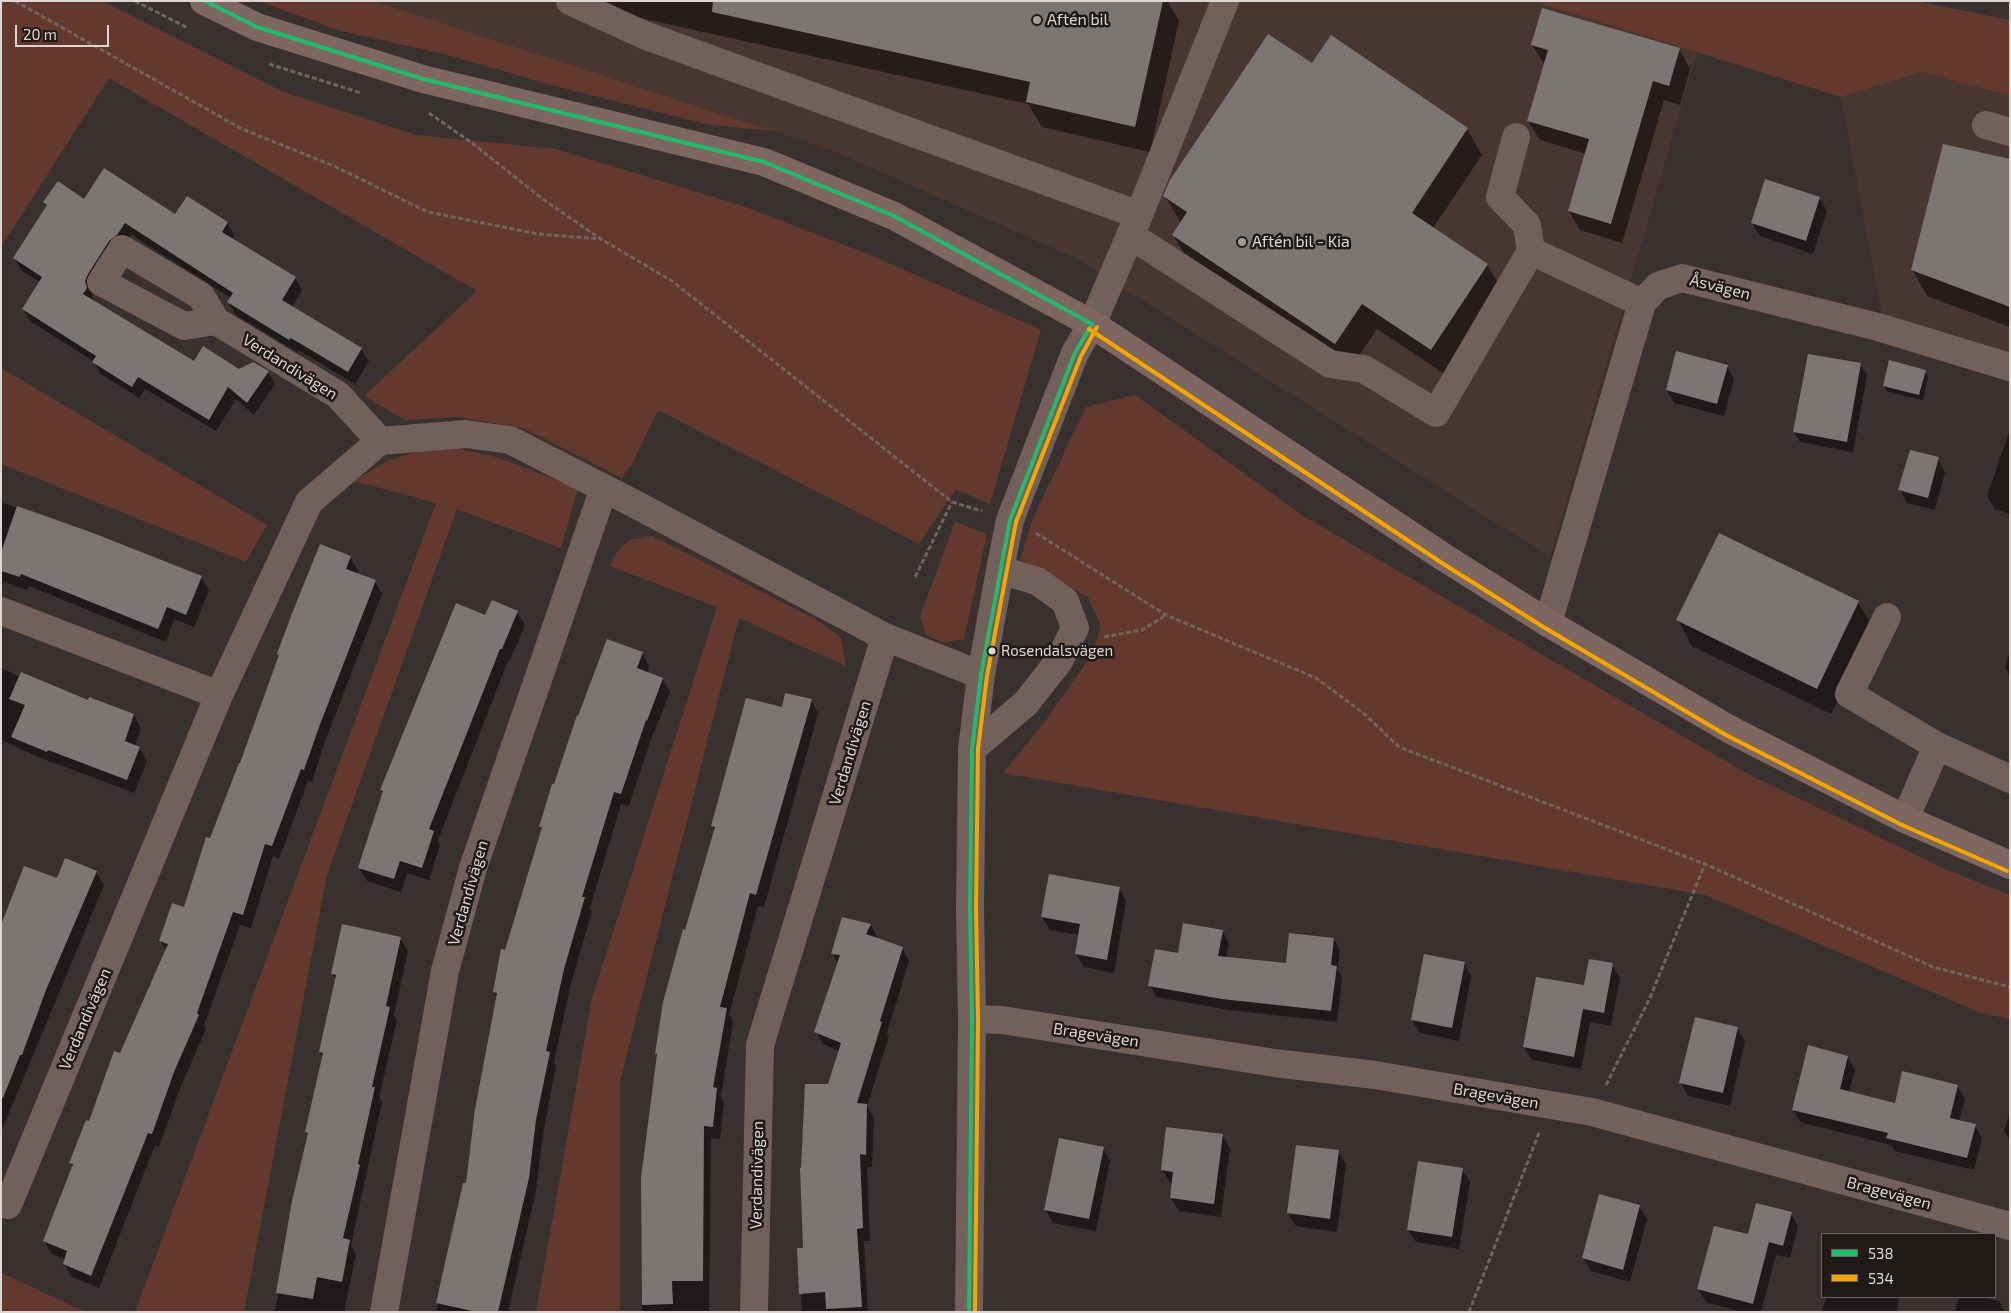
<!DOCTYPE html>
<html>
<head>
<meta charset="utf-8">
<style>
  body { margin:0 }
  #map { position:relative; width:2011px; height:1313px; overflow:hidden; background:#383130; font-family:"Exo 2",sans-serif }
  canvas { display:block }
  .frame { position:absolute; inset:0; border:2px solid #ded6d3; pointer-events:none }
  .legend { position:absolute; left:1821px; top:1233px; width:175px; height:65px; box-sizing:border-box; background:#1f1917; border:1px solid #6b6562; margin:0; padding:6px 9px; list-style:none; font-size:15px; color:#ded6d3 }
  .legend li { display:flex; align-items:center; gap:10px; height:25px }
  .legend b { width:25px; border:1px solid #6b6562 }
  .scale { position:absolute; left:15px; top:25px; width:94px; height:22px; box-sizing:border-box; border:2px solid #ded6d3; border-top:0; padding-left:6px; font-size:15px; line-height:18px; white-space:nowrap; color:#ded6d3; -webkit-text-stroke:4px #1f1917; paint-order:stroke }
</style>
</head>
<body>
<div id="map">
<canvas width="2011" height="1313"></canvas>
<div class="frame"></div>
<ul class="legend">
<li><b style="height:6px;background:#20bc6c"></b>538</li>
<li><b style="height:6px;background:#f7a600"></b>534</li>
</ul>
<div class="scale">20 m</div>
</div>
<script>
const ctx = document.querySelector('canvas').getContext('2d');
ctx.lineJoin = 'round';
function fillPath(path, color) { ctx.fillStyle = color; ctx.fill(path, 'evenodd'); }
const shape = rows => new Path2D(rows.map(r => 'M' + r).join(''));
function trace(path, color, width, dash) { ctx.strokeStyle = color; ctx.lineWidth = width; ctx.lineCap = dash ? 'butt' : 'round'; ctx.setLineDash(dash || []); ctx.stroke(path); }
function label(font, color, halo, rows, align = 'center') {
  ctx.font = font + ' "Exo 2",sans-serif'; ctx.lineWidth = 5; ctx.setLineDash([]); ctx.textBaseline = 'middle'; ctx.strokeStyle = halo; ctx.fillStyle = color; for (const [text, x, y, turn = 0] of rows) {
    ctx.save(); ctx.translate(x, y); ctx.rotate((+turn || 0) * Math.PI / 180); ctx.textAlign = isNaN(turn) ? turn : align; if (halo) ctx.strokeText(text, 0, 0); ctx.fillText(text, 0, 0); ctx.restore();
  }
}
const built = shape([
  [374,1,1533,1,1697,52,1550,557,1075,258,831,150],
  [1922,72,2010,96,2010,359,1883,320,1841,97]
]);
const green = shape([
  [1,1,102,1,281,91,416,135,556,149,743,206,868,254,1041,330,990,504,956,489,919,544,658,410,633,462,622,478,523,428,458,417,405,420,364,396,477,291,109,78,1,247],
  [258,1,374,1,773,131,711,125,566,89,444,54,341,31],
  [1533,1,1916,1,2010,20,2010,96,1922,72,1841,97],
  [1,368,267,525,246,562,1,464],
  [1135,395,1305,517,1746,773,1945,869,2010,895,2010,1019,1981,1013,1705,895,1003,773,1043,724,1091,656,1101,627,1088,597,1020,560,1032,520,1086,407],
  [441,445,496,457,578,488,561,548,457,509,327,875,244,1312,135,1312,436,503,354,481,389,460],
  [955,522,987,534,964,639,944,643,926,635,920,616],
  [652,536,819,621,841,638,846,666,739,618,620,1081,620,1312,536,1312,592,998,717,607,610,566,617,552,629,540],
  [1,1273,86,1312,1,1312]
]);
const shadow = shape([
  [564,1,1167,1,1179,21,1150,152,1042,127,1028,104],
  [1331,37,1467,129,1482,155,1433,228,1487,265,1502,290,1446,375,1377,329,1350,369,1188,260,1173,235,1181,223,1165,196,1312,65],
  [1532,45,1679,49,1690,69,1680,105,1664,100,1622,243,1580,230,1569,211,1586,154,1540,140,1528,121,1545,65],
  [2010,160,2010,327,1927,296,1912,270],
  [1819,198,1827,211,1813,254,1760,236,1752,223],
  [84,201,227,223,234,235,232,239,295,278,302,290,292,307,361,349,369,361,355,384,298,350,297,352,236,315,228,302,231,298,132,235,94,286,92,295,94,302,194,363,239,370,268,372,275,384,254,415,236,399,216,431,145,389,139,398,101,374,93,361,30,321,23,309,40,282,22,271,14,258,47,207,44,202],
  [1860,364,1867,375,1853,452,1800,442,1794,432],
  [1727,366,1734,379,1724,416,1674,403,1667,390],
  [1925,371,1928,377,1923,400,1888,392,1884,386],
  [2009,432,2010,433,2010,514,1995,509,1987,496],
  [1938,459,1945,472,1935,510,1907,503,1900,490],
  [1,502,92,534,201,577,209,590,194,627,174,619,166,642,29,586,27,590,1,581],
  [1720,534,1858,602,1873,628,1831,714,1692,646,1678,620],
  [350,557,358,571,356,574,375,581,382,594,325,741,312,782,308,781,279,859,273,856,251,928,240,925,204,1025,206,1029,181,1086,159,1147,155,1145,99,1288,72,1277,64,1264,66,1260,52,1254,44,1241,73,1168,70,1162,121,1055,166,951,160,941,185,909,241,765,280,656,278,654],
  [517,612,525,625,509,662,508,661,438,840,440,845,429,880,407,873,401,892,367,881,359,868,384,794,381,790,486,616],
  [2010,651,2010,676,2005,667],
  [642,653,649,666,647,673,662,679,670,692,654,733,653,733,629,806,621,804,590,908,592,912,571,983,554,1062,556,1066,543,1134,536,1191,508,1312,436,1312,467,1185,497,998,494,992,542,830,540,826,555,786],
  [1,668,20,677,89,702,134,715,141,728,135,746,139,748,147,761,134,793,55,763,55,764,1,740],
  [811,700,818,713,764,907,758,906,729,1015,733,1022,721,1096,724,1102,720,1139,711,1138,709,1312,642,1312,642,1178,658,1058,656,1054,686,931,715,832,712,826,783,709],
  [96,872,104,885,1,1132,1,936,58,880],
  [1119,888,1126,901,1114,973,1084,967,1076,954,1079,935,1050,930,1042,917],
  [843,918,871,925,878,938,877,939,902,948,909,961,887,1033,889,1036,867,1106,874,1118,872,1167,867,1167,870,1241,864,1241,868,1312,802,1312,798,1249,804,1249,829,1086,839,1051,823,1044,816,1032,838,964,832,953],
  [1222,931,1229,942,1226,958,1287,964,1334,939,1340,950,1338,970,1342,978,1337,1022,1229,1010,1156,997,1150,985,1179,955],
  [400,938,408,951,394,1015,397,1021,379,1097,382,1102,351,1245,356,1254,344,1312,275,1312,278,1295,277,1292,309,1136,306,1132,323,1058,320,1052,336,980,332,974],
  [1464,963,1471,976,1459,1041,1420,1033,1412,1020],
  [1612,965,1620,978,1611,1026,1590,1022,1581,1069,1532,1060,1524,1047,1585,987],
  [1737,1028,1745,1041,1730,1106,1688,1096,1681,1083],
  [1848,1057,1855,1070,1849,1092,1896,1105,1957,1086,1965,1099,1959,1121,1975,1125,1982,1138,1974,1170,1895,1151,1891,1145,1800,1122,1793,1109],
  [2010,1112,2010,1140,2004,1131],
  [1222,1135,1230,1148,1221,1217,1179,1211,1171,1198,1173,1183,1170,1183,1162,1170],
  [1103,1148,1110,1161,1096,1231,1053,1223,1046,1210],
  [1339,1152,1346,1165,1337,1232,1296,1226,1288,1213],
  [1462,1169,1470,1182,1459,1249,1416,1242,1408,1229],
  [1639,1206,1647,1219,1630,1282,1591,1271,1583,1258],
  [1791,1213,1798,1226,1790,1258,1776,1255,1761,1312,1742,1312,1706,1302,1698,1289,1748,1236],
  [1826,1297,1900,1297,1896,1312,1822,1312],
  [1959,1297,1983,1297,1999,1301,2005,1312,1955,1312]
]);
const building = shape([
  [713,1,1163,1,1135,127,1026,102,1030,82,712,12],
  [1542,8,1680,48,1669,86,1653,81,1611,224,1568,211,1589,139,1527,121,1548,50,1531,45],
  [1268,34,1312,63,1331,35,1468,128,1412,213,1488,264,1431,350,1362,304,1335,344,1172,235,1187,212,1163,196,1170,180],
  [1943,144,2010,159,2010,307,1911,270],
  [104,168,175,214,187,196,228,222,222,232,296,277,282,300,362,348,348,372,291,338,289,340,227,302,233,293,125,223,117,235,109,241,88,274,85,281,87,288,83,294,194,361,203,346,239,369,253,362,269,371,247,403,228,387,209,420,138,377,132,387,92,362,96,356,22,309,42,277,13,258,47,205,43,202,58,181,84,199],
  [1765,179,1820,197,1806,241,1751,223],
  [1676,351,1728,365,1717,404,1666,390],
  [1808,354,1861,363,1847,442,1793,432],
  [1889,360,1926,370,1919,395,1883,386],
  [1910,450,1939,457,1928,498,1898,490],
  [17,506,93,533,202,576,186,615,167,607,158,629,21,574,20,577,1,571,1,552],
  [1719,533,1859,601,1817,689,1676,620],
  [320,544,351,556,346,569,376,580,319,727,304,770,301,769,272,846,265,844,243,915,233,912,197,1013,199,1015,174,1072,152,1134,148,1133,91,1276,63,1264,67,1251,43,1241,73,1164,69,1163,86,1120,89,1121,114,1051,120,1053,168,944,159,941,172,903,184,907,206,837,210,838,239,763,240,763,279,655,277,654,291,616],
  [492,600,518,611,502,649,500,649,429,829,434,831,422,868,400,861,394,879,358,868,383,791,380,790,456,603,485,615],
  [607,639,643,652,637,668,663,678,647,721,646,720,621,794,614,792,582,897,585,897,564,969,546,1051,550,1052,536,1120,529,1178,498,1312,477,1312,436,1303,463,1183,466,1183,475,1109,497,993,493,992,501,949,505,950,542,827,539,827,552,784,554,784,577,715,578,716],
  [21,672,88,700,89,697,134,714,125,741,140,747,127,780,48,750,47,752,11,737,25,705,9,699],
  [785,693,812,699,756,895,750,893,720,1007,727,1008,713,1087,717,1088,713,1127,704,1126,703,1281,672,1281,673,1304,642,1305,641,1178,657,1054,655,1054,663,1002,683,929,685,930,715,827,711,826,746,698,782,707],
  [65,858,97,871,46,990,22,1055,20,1055,3,1098,1,1097,1,925,24,866,57,878],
  [1049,874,1120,887,1107,960,1075,954,1080,924,1041,917],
  [842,917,871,924,866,934,903,947,880,1021,882,1022,857,1103,867,1104,866,1155,860,1154,863,1228,857,1229,862,1307,826,1309,825,1292,799,1294,797,1248,803,1248,800,1168,801,1168,805,1084,828,1084,841,1043,814,1032,840,955,831,954],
  [1183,923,1223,930,1218,956,1286,963,1289,933,1334,938,1331,965,1337,966,1331,1011,1222,999,1148,986,1155,949,1178,953],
  [342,924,401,937,386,1006,390,1007,372,1087,375,1087,358,1164,360,1165,343,1238,350,1240,342,1282,317,1277,313,1299,276,1293,292,1201,308,1133,305,1132,323,1053,319,1052,336,975,331,974],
  [1424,954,1465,962,1452,1028,1411,1020],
  [1589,959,1613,963,1604,1013,1583,1009,1574,1057,1523,1047,1536,977,1584,985],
  [1695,1017,1738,1027,1723,1093,1679,1083],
  [1808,1045,1848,1056,1840,1089,1895,1103,1902,1071,1958,1085,1950,1118,1976,1124,1967,1158,1886,1138,1888,1133,1792,1110],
  [1166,1127,1223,1134,1214,1204,1170,1198,1173,1172,1161,1170],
  [1059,1138,1104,1147,1089,1219,1044,1210],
  [1296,1145,1339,1150,1330,1219,1287,1213],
  [1418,1161,1463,1168,1452,1237,1407,1230],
  [1599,1194,1640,1205,1623,1270,1582,1258],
  [1756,1203,1792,1212,1783,1246,1769,1242,1753,1304,1697,1289,1714,1226,1748,1234]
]);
const path = shape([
  [15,1,242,129,334,166,428,212,538,234,600,239],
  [135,1,188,28],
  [269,64,361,93],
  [429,113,472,143,544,200,601,239,672,281,952,502,982,511],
  [1036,533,1166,615,1316,678,1362,712,1399,747,1705,864,1933,967,2010,987],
  [915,577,952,502],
  [1104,637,1142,630,1166,615],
  [1606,1085,1649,1000,1705,864],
  [1469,1312,1539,1133]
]);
const minor = shape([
  [570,1,644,35,1139,215],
  [1986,125,2010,132],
  [1516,137,1500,197,1527,225,1531,251],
  [1130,235,1330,364,1364,369,1436,413,1531,251,1642,303],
  [216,321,184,326,101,282,122,249,201,296,216,321,338,395,380,441],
  [1,611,219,695],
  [1887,617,1849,694,1937,746],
  [1548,623,1642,303,1658,286,1682,278,1878,327,2010,367],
  [972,749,1026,703,1059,661,1075,628,1065,601,1037,581,1000,570],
  [1905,819,1937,746,2010,779],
  [972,1019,1002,1020,1275,1063,1375,1075,1592,1112,2010,1226],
  [8,1205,219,695,309,502,380,441,466,434,510,440,633,503,885,637,981,675],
  [384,1312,445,971,473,868,604,488],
  [754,1312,760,1045,885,637],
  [969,1312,972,1019,970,908,972,749,981,675,1000,570,1010,520,1075,353,1092,324,1139,215,1225,1]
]);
const major = shape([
  [204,1,257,27,423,79,764,162,894,216,1092,324,1445,558,1548,623,1729,729,1905,819,2010,865]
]);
const bus1 = shape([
  [205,1,257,27,423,79,764,162,894,216,1092,324],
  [969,1312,972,1019,970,908,972,749,981,675,1010,520,1075,353,1092,324]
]);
const bus2 = shape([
  [1089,329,1442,563,1545,628,1726,735,1902,825,2007,871],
  [975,1312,978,1019,976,908,978,749,987,676,1016,522,1081,356,1097,327]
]);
const markers = [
  [1037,20,5,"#a49c9a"],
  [1242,242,5,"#a49c9a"],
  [992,651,4.5,"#ded6d3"]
];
const busNames = [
  ["Rosendalsvägen",1001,651]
];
const poiNames = [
  ["Aftén bil",1047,20],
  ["Aftén bil - Kia",1252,242]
];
const streetNames = [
  ["Åsvägen",1720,287,14],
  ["Verdandivägen",290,367,32],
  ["Verdandivägen",850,753,-73],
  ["Verdandivägen",468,893,-74],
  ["Verdandivägen",85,1019,-67],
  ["Bragevägen",1096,1035,9],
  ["Bragevägen",1496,1096,10],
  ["Verdandivägen",757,1175,-89],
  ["Bragevägen",1889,1193,15]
];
fillPath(built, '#483631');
fillPath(green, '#63392d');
fillPath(shadow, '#0007');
fillPath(building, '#7b7574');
trace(path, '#706360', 3, [5, 2.5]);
trace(minor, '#72605a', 28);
trace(major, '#7e6761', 28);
trace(bus1, '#20bc6c', 4);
trace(bus2, '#f7a600', 4);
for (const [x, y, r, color] of markers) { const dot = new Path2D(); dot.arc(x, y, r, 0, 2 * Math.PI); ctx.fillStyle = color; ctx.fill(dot); trace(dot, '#1f1917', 2); }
label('15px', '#ded6d3', '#1f1917', busNames, 'left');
label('16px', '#ded6d3', '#1f1917', poiNames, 'left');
label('16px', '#ded6d3', '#1f1917', streetNames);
</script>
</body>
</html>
